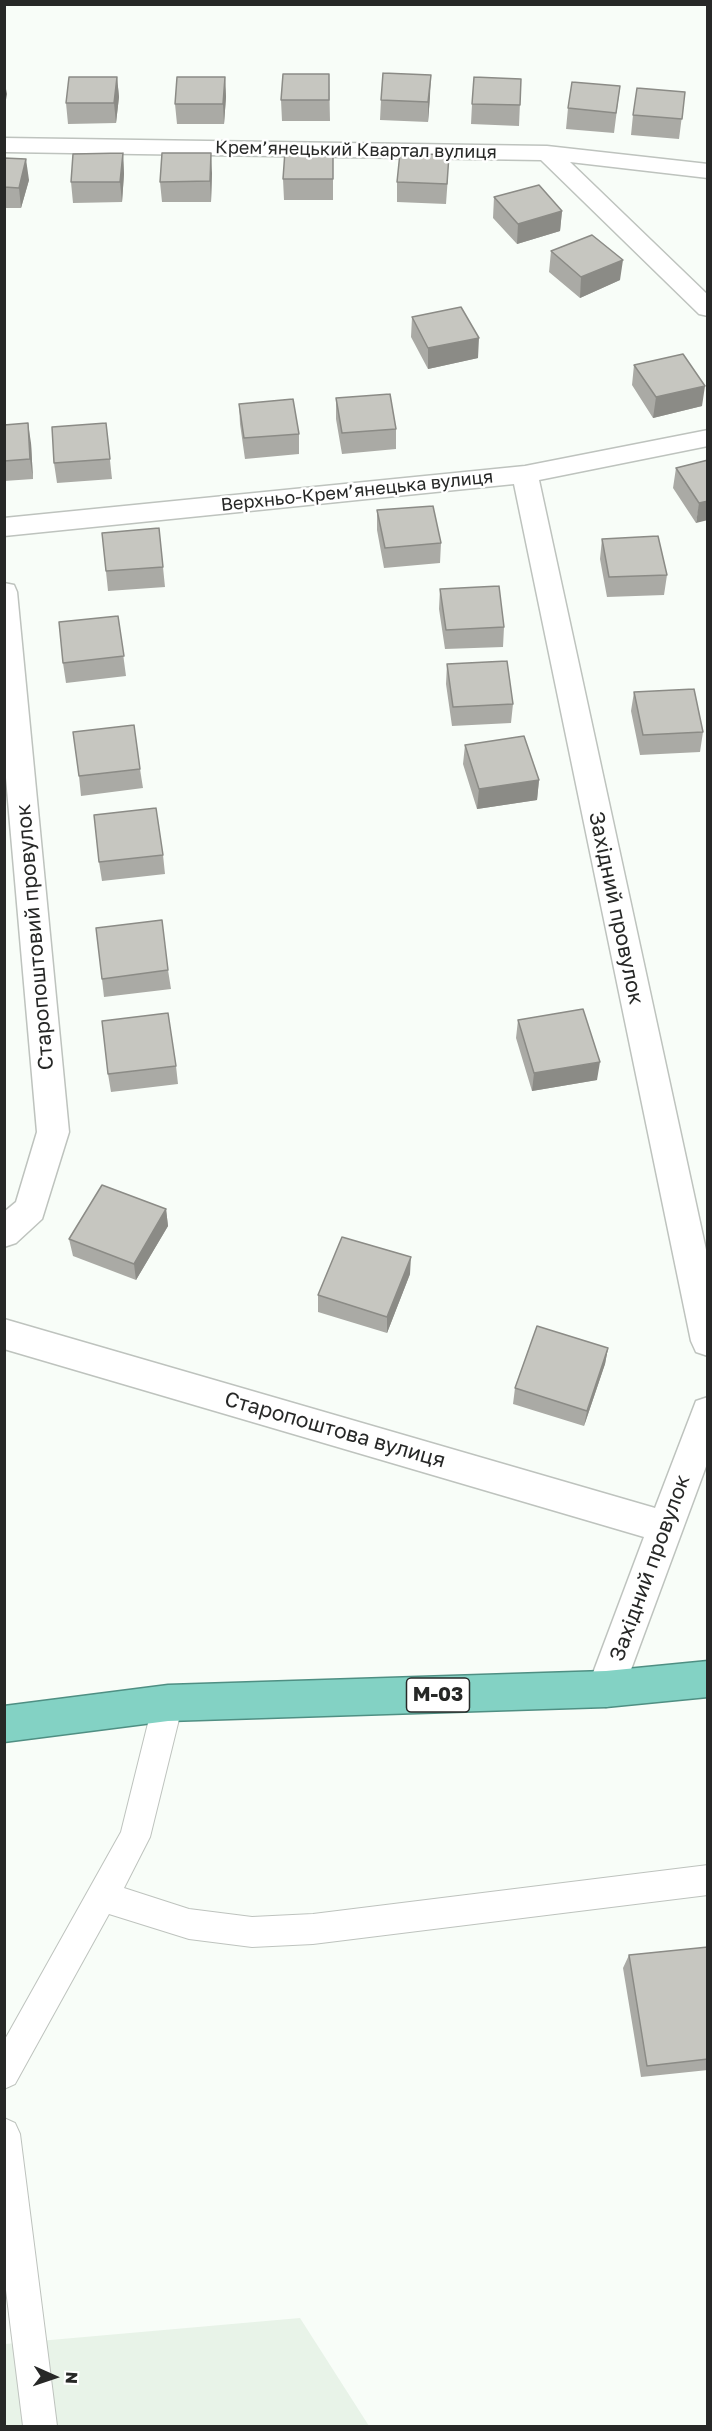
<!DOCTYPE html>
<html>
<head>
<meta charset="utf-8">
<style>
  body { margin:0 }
  #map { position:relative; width:712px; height:2431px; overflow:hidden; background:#f8fdf8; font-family:"Golos Text",sans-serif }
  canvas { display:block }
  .frame { position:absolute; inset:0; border:6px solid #272827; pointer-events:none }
  .north { position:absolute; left:24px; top:2347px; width:60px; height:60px; -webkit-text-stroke:4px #fff; paint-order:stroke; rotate:93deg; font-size:16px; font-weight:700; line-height:24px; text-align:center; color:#272827 }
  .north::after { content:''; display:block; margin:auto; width:21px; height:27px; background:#272827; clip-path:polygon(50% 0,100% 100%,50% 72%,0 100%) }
</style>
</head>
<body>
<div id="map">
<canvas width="712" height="2431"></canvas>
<div class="frame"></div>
<div class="north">N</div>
</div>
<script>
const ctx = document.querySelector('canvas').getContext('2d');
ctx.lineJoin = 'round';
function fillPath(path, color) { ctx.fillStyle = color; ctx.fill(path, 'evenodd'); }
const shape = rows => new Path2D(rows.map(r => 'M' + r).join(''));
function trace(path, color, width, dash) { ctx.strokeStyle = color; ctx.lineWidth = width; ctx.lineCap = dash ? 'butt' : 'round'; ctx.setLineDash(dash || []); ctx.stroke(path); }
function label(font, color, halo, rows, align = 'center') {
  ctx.font = font + ' "Golos Text",sans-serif'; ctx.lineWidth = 5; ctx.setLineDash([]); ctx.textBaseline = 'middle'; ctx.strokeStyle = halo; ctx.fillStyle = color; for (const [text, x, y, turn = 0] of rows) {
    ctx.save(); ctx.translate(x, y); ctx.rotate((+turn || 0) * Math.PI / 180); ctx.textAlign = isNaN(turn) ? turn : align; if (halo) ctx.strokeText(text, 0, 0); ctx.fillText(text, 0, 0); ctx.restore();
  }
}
const built = shape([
  [300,2318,369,2426,5,2426,5,2344]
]);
const service = shape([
  [168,1689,178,1693,183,1703,150,1837,124,1888,189,1909,252,1917,313,1914,708,1865,708,1895,313,1944,252,1947,189,1939,109,1914,15,2084,4,2089,4,2041,121,1832,153,1703,158,1693,168,1689],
  [4,2118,15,2123,20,2134,57,2426,23,2426,4,2274,4,2118]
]);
const minor = shape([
  [4,138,547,146,708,164,708,178,570,162,708,295,708,316,699,314,541,160,4,152,4,138],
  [708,430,708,446,539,480,708,1259,708,1356,696,1352,691,1341,514,484,4,536,4,518,525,466,708,430],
  [4,583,14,585,17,592,69,1132,42,1219,16,1243,4,1247,4,1212,16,1202,37,1132,4,755,4,583],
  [4,1319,655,1508,696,1401,708,1397,708,1461,619,1702,606,1707,593,1702,587,1689,644,1537,4,1349,4,1319]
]);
const trunk = shape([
  [708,1661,708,1697,606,1707,168,1721,4,1742,4,1706,168,1685,606,1671,708,1661]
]);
const wall = shape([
  [329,74,330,121,282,121,281,100],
  [117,77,119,97,116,123,68,124,66,103],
  [225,77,226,97,224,124,177,124,175,104],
  [521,79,519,126,471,124,472,104],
  [620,86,614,133,566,129,568,108],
  [685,92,679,139,631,135,633,115],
  [430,96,428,122,380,120,381,100],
  [333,151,333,200,284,200,283,179],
  [123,153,124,174,122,202,73,203,71,182],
  [4,158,29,180,21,208,4,208],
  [212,173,211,202,162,202,160,182],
  [448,176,446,204,397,202,397,182],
  [494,197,562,211,560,231,517,244,493,218],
  [551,251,620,280,580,298,549,272],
  [412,317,478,358,428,369,411,337],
  [634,365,702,406,653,418,632,385],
  [336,398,396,429,396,449,342,454,336,419],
  [239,404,299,434,299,454,245,459,240,424],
  [106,423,112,479,57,483,54,463],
  [4,425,31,443,33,479,4,481],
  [708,460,696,523,673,488,676,468],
  [377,510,441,543,440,563,384,568,377,530],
  [159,528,165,587,108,591,102,533],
  [602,539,667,575,664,595,607,597,600,559],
  [440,589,504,627,503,647,445,649,439,609],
  [118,616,126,676,66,683,63,663],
  [447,664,513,704,511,723,452,726,446,684],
  [634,692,703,732,700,752,640,755,631,711],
  [465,745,539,780,537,800,477,809,463,764],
  [140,769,143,788,81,796,79,776],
  [163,855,165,874,102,881,99,862],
  [168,970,171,989,104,997,102,979],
  [518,1020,597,1080,532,1091,516,1038],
  [176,1066,178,1084,111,1092,108,1074],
  [166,1209,168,1226,136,1280,73,1256,69,1239],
  [410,1274,387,1333,318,1312,318,1295],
  [608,1348,605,1364,584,1426,513,1404,515,1388],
  [708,1947,708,2070,641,2077,623,1968,629,1955]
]);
const shadedWall = shape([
  [431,75,430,96,428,122,428,102],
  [117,77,119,97,116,123,114,103],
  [225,77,226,97,224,124,223,104],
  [4,79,7,94,4,111],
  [123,153,124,174,122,202,120,182],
  [211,153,212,173,211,202,210,181],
  [26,159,29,180,21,208,19,188],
  [562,211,560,231,517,244,518,224],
  [623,260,620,280,580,298,581,277],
  [479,338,478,358,428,369,428,348],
  [705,386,702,406,653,418,656,397],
  [28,423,31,443,33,479,30,459],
  [708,501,708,520,696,523,699,503],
  [539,780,537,800,477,809,479,789],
  [600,1062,597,1080,532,1091,534,1073],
  [166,1209,168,1226,136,1280,134,1264],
  [411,1257,410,1274,387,1333,387,1317],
  [608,1348,605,1364,584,1426,587,1411]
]);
const building = shape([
  [383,73,431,75,428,102,381,100,383,73],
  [283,74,329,74,329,100,281,100,283,74],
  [69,77,117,77,114,103,66,103,69,77],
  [177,77,225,77,223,104,175,104,177,77],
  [474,77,521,79,520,105,472,104,474,77],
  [572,82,620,86,616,113,568,108,572,82],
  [637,88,685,92,682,119,633,115,637,88],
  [285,151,333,151,333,179,283,179,285,151],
  [123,153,120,182,71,182,73,154,123,153],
  [162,153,211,153,210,181,160,182,162,153],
  [400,153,449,155,447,184,397,182,400,153],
  [4,158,26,159,19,188,4,187,4,158],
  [539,185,562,211,518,224,494,197,539,185],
  [592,235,623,260,581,277,551,251,592,235],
  [461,307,479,338,428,348,412,317,461,307],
  [683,354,705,386,656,397,634,365,683,354],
  [390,394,396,429,342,433,336,398,390,394],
  [293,399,299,434,244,438,239,404,293,399],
  [28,423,30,459,4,461,4,425,28,423],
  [106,423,110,459,54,463,52,427,106,423],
  [708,460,708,501,699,503,676,468,708,460],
  [433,506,441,543,385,548,377,510,433,506],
  [159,528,163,567,106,571,102,533,159,528],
  [658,536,667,575,609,577,602,539,658,536],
  [499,586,504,627,446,630,440,589,499,586],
  [118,616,124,656,63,663,59,622,118,616],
  [507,661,513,704,453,707,447,664,507,661],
  [694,689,703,732,643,735,634,692,694,689],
  [134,725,140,769,79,776,73,732,134,725],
  [524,736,539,780,479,789,465,745,524,736],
  [156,808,163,855,99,862,94,815,156,808],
  [162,920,168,970,102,979,96,928,162,920],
  [583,1009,600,1062,534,1073,518,1020,583,1009],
  [168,1013,176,1066,108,1074,102,1021,168,1013],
  [102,1185,166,1209,134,1264,69,1239,102,1185],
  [342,1237,411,1257,387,1317,318,1295,342,1237],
  [537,1326,608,1348,587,1411,515,1388,537,1326],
  [708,1947,708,2059,647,2066,629,1955,708,1947]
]);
const farStreetnames = [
  ["Крем’янецький Квартал вулиця",356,150,1],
  ["Верхньо-Крем’янецька вулиця",357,491,-6]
];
const shields = [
  [438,1695,63]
];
const shieldNames = [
  ["М-03",438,1695]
];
const streetNames = [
  ["Західний провулок",616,908,78],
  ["Старопоштовий провулок",35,937,-95],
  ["Старопоштова вулиця",335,1430,16],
  ["Західний провулок",650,1568,-70]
];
fillPath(built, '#e8f3e8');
trace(service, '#bec3be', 2);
trace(minor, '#bec3be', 3);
trace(trunk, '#4f8f83', 3);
fillPath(service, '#fff');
fillPath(minor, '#fff');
fillPath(trunk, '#83d2c4');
fillPath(wall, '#aaaaa5');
fillPath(shadedWall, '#8b8b86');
fillPath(building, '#c6c6c0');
trace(building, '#8b8b86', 1.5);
label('18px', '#272827', '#fff', farStreetnames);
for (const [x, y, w] of shields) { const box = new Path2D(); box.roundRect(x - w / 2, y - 17, w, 34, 4.5); ctx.fillStyle = '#fff'; ctx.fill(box); trace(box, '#272827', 1.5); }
label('bold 20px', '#272827', null, shieldNames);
label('21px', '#272827', '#fff', streetNames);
</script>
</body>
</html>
